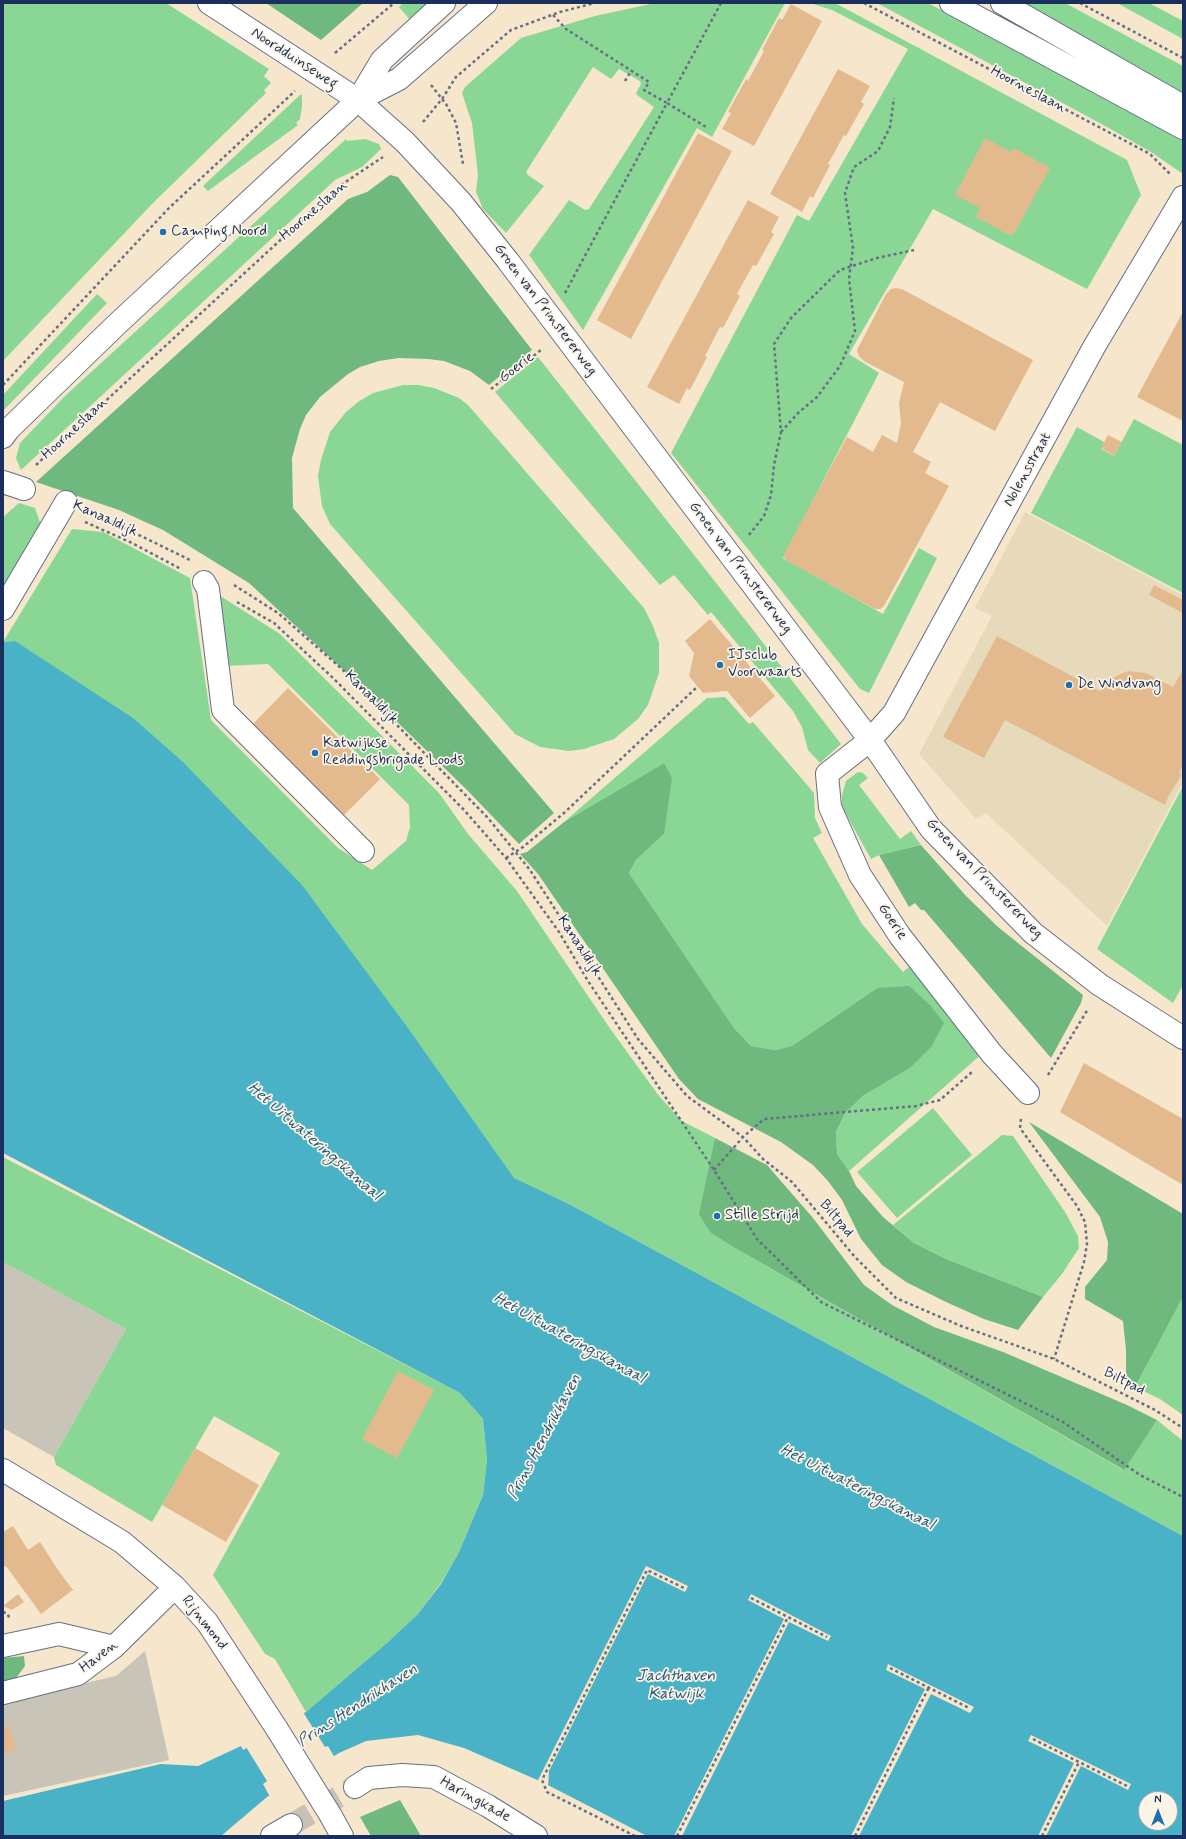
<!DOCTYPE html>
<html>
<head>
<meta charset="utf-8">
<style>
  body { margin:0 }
  #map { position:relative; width:1186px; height:1839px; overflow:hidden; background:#f5e6cc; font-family:Mynerve,sans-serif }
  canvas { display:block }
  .frame { position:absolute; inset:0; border:4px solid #1b2f5e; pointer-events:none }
  .north { position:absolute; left:1138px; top:1791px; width:40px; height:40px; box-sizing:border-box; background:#fcf5e5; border:1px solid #a2a6af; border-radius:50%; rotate:0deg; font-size:11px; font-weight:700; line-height:16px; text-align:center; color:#1b2f5e }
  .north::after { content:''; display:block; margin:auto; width:14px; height:18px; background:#1f6fb2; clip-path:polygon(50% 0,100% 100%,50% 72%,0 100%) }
</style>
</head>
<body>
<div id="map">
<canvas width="1186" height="1839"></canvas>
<div class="frame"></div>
<div class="north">N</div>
</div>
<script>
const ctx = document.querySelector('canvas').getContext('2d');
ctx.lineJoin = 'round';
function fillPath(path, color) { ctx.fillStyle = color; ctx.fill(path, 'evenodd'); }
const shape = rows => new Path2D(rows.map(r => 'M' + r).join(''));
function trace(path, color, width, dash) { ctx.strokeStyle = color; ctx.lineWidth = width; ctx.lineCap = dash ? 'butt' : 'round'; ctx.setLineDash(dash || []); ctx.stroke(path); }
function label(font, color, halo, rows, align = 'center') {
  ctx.font = font + ' Mynerve,sans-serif'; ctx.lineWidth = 3.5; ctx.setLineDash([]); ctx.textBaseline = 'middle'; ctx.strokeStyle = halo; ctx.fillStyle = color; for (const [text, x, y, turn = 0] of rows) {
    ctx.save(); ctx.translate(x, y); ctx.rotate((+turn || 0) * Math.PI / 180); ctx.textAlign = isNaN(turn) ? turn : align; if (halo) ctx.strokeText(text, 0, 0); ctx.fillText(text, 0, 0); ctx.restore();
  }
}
const built = shape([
  [1025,512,1183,595,1183,782,1107,926,986,813,976,819,919,754,992,616,975,608]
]);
const industrial = shape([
  [3,1262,126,1329,54,1457,3,1428],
  [145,1651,169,1760,3,1796,3,1702,116,1676]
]);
const green = shape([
  [3,3,166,3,269,69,264,76,271,83,264,90,266,93,153,203,3,361],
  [403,3,432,3,412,22,399,7],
  [655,3,785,3,712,137,697,128,583,330,529,255,569,200,585,210,589,209,654,107,637,95,636,93,641,84,640,81,619,69,611,79,593,67,526,172,528,175,544,186,506,233,483,209,476,192,478,175,472,123,462,93,465,87,521,38,595,16],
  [810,3,835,3,1127,160,1141,195,1087,289,933,209,849,354,879,373,783,558,883,614,919,548,937,558,869,693,860,689,671,453,797,215,809,221,908,49,832,10],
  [877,3,928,3,1183,139,1183,174,1151,152,1107,127],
  [1008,3,1065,3,1183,66,1183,100],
  [1117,3,1149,3,1183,21,1183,39],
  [300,95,302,95,302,107,300,119,296,123,298,125,208,191,203,186],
  [346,139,347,141,365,139,379,144,381,149,362,167,335,180,21,470,16,458,20,443,65,396],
  [97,294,107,303,3,411,3,395],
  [538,357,750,626,841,744,820,763,808,750,802,727,793,711,711,612,708,615,674,575,660,585,495,392],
  [403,385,419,385,434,388,459,398,468,405,644,608,653,626,659,643,659,673,648,705,638,719,614,739,584,749,569,751,540,747,515,734,330,524,322,506,318,476,321,460,330,432,346,412,358,402,373,393],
  [1134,419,1183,445,1183,593,1031,513,1077,427,1104,442,1101,449,1114,456],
  [19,503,35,508,42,528,3,589,3,517],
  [72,529,103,532,190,578,211,720,338,848,372,870,406,841,410,827,409,805,268,664,224,666,214,592,280,634,439,793,468,834,517,891,609,1027,659,1096,682,1121,715,1138,709,1172,735,1248,1123,1470,1157,1420,1183,1441,1183,1536,569,1204,513,1178,459,1102,15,641,3,642],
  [725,697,749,724,753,722,814,793,815,818,822,833,813,838,862,924,903,972,910,966,985,1051,849,1171,837,1154,836,1132,845,1113,864,1095,886,1081,877,988,792,1046,775,1050,751,1046,734,1028,629,873,636,860,664,834,664,763,564,822,707,698],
  [858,772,863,773,868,778,859,785,900,839,911,831,921,845,879,855,871,859,842,807,842,795,846,781],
  [1183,786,1183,985,1173,1003,1097,949],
  [933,1108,972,1155,897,1218,857,1172],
  [1002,1135,1013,1136,1065,1212,1078,1236,1079,1248,1062,1274,1043,1297,946,1259,914,1243,893,1225],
  [3,1157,460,1393,483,1419,487,1460,483,1495,459,1552,441,1583,417,1615,388,1642,306,1712,275,1659,265,1654,213,1575,280,1453,214,1416,152,1522,56,1465,54,1457,126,1329,3,1262],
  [1183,1297,1183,1415,1160,1399,1135,1387]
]);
const forest = shape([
  [266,3,363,3,321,40],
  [390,175,398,177,532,350,489,385,470,371,444,361,428,359,399,358,379,361,360,367,348,374,320,397,306,415,300,429,292,458,293,508,554,813,519,844,467,790,348,674,249,583,163,530,119,510,36,482,348,199,367,192],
  [664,763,672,778,664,834,636,860,629,873,734,1028,751,1046,775,1050,792,1046,877,988,909,986,930,1005,944,1023,931,1047,911,1067,864,1095,845,1113,836,1132,837,1154,849,1171,856,1186,883,1217,914,1243,946,1259,1043,1297,1018,1330,984,1319,946,1302,906,1282,882,1265,861,1239,842,1200,828,1181,813,1165,781,1142,698,1099,679,1079,538,874,520,854,527,852,564,822],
  [921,845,966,896,998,927,1083,995,1081,1003,1051,1058,924,910,921,910,915,903,909,907,879,855],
  [1029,1122,1183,1214,1183,1297,1135,1387,1126,1382,1126,1350,1123,1321,1085,1299,1085,1287,1107,1260,1108,1242,1100,1217],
  [715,1138,767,1165,813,1218,864,1285,892,1305,934,1327,1003,1352,1127,1405,1157,1420,1124,1470,735,1248,710,1232,699,1214],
  [24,1656,25,1666,16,1678,3,1681,3,1658],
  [400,1800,421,1836,371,1836,360,1817]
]);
const water = shape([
  [15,641,133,718,183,762,302,885,405,1024,514,1178,569,1204,1183,1536,1183,1836,647,1836,542,1782,464,1748,418,1735,366,1741,339,1753,267,1797,221,1836,3,1836,3,1801,161,1764,198,1766,241,1746,243,1750,306,1712,388,1642,417,1615,441,1584,459,1552,483,1495,487,1460,483,1419,460,1393,3,1153,3,642],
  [1146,1799,1170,1799,1170,1823,1146,1823]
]);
const pier = shape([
  [646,1566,688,1586,685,1592,648,1574,549,1771,548,1787,646,1836,643,1836,537,1782],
  [751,1594,831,1636,828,1641,789,1622,682,1836,674,1836,784,1619,748,1600],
  [888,1664,974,1707,970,1713,931,1694,859,1836,851,1836,925,1689,886,1670],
  [303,1712,325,1747,328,1746,335,1758,270,1797,263,1784,267,1781,246,1747],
  [1031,1735,1131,1784,1128,1790,1081,1766,1046,1836,1038,1836,1074,1763,1028,1741]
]);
const building = shape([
  [791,4,822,21,754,146,722,129,731,113,728,112,746,79,748,81,764,51,762,50,779,18,782,20],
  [838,69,870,86,861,102,864,104,846,136,844,135,828,164,830,165,813,198,810,196,802,212,770,194],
  [698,133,732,151,631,339,597,320],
  [985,138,1011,152,1014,148,1050,168,1015,232,1012,235,1007,234,976,217,980,208,955,195],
  [748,200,779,217,771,232,774,234,756,266,753,265,737,294,740,296,723,328,720,327,705,356,707,357,690,390,687,388,679,404,647,387],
  [896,288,902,289,1033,360,995,431,940,402,913,452,931,462,925,473,949,486,884,606,880,609,875,609,787,561,784,557,785,552,847,437,873,452,882,435,897,443,901,423,899,403,904,382,864,361,859,356,857,350,886,294,891,289],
  [1183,312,1183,421,1137,397],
  [1108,435,1122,442,1114,456,1101,448],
  [1154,585,1183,600,1183,613,1149,595],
  [710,619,775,696,750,718,727,691,703,693,689,676,694,653,685,641],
  [997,636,1100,691,1112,678,1128,671,1146,673,1173,687,1183,670,1183,765,1179,773,1182,774,1168,797,1165,805,1005,720,984,758,943,737],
  [288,688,380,779,342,817,250,727],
  [1084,1063,1183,1119,1183,1185,1060,1112],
  [398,1371,434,1390,397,1458,362,1439],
  [195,1448,259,1485,226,1542,162,1505],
  [13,1526,28,1550,40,1542,56,1567,72,1589,74,1589,41,1614,6,1566,3,1568,3,1532],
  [18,1594,24,1602,12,1610,3,1606],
  [10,1726,16,1750,3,1753,3,1727]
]);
const minorTunnel = shape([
  [291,1825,355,1787]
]);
const path = shape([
  [864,3,1150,154,1170,174],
  [1080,3,1183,58],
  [553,15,566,29,649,82,644,90,667,103,721,3],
  [335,53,394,3],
  [625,81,631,71],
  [431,85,446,104,456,123,463,164],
  [423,122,442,99,456,77,511,30,560,12,595,3],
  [565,293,667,103,706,127],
  [3,385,169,208,295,91],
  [491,389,541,350],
  [781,432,798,413,817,397,840,366,855,331,849,279,853,248,845,193,854,167,878,151,890,127,894,98],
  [36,465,338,187,383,157],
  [90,511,190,560],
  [85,522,130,542,181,569],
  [749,535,764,516,771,495,774,465,781,432,774,344,791,318,840,270,877,258,914,250],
  [234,585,278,613,342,669,488,818,530,870,638,1039,687,1096,743,1137,763,1159,792,1182,855,1257,896,1298,961,1326,1054,1359,1155,1410,1183,1428],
  [237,602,274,623,333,678,465,811,506,858,559,932,588,981,714,1170,757,1239,821,1302,1063,1422,1140,1475,1183,1497],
  [506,858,523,847,564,813,698,686],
  [1048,1075,1088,1009],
  [1021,1119,1020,1128,1077,1206,1085,1222,1087,1244,1084,1262,1054,1359],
  [714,1170,743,1137,764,1119,916,1106,940,1100,972,1072],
  [751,1598,827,1637],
  [3,1612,8,1614,9,1618],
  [890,1668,969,1708],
  [1033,1739,1127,1786],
  [635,1836,547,1792,542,1780,647,1570,684,1588],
  [677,1836,788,1617],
  [855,1836,929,1687],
  [1042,1836,1079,1762]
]);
const minor = shape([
  [209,3,358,100,405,142,461,202,508,261,870,740,931,829,1033,933,1100,985,1183,1038],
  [951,3,1183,128],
  [1002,3,1183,106],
  [358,100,382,60,444,3],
  [3,437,9,429,115,326,358,100,399,79,486,3],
  [3,482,24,489],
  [204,582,208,589,223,710,363,851],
  [3,609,66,502],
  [1028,1093,992,1054,900,936,860,875,830,807,827,774,870,740,894,713,1094,347,1183,197],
  [3,1470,122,1542,175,1587,207,1622,277,1729],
  [3,1646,59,1634,114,1647],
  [3,1693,78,1674,114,1647,175,1587],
  [355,1787,369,1778,402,1775,434,1777,488,1806,536,1836],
  [331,1816,342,1836],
  [272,1836,291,1825]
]);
const minorBridge = shape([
  [277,1729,331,1816]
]);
const markers = [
  [163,232,4,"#1f6fb2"],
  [720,665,4,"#1f6fb2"],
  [1069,685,4,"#1f6fb2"],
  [315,753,4,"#1f6fb2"],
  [717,1216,4,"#1f6fb2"]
];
const streetNames = [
  ["Noordduinseweg",294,59,33],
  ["Hoorneslaan",1028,90,28],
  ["Hoorneslaan",314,211,-41],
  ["Groen van Prinstererweg",545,310,53],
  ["Goerie",517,368,-38],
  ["Hoorneslaan",75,429,-43],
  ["Nolensstraat",1028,470,-61],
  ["Kanaaldijk",105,519,24],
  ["Groen van Prinstererweg",740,568,53],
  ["Kanaaldijk",371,698,45],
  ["Groen van Prinstererweg",984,879,46],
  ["Goerie",892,922,56],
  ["Kanaaldijk",579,946,57],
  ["Biltpad",836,1219,50],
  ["Biltpad",1124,1382,27],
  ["Rijnmond",204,1623,52],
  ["Haven",99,1657,-38],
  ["Haringkade",475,1800,29]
];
const poiNames = [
  ["Camping Noord",171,232],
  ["IJsclub",728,656],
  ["Voorwaarts",728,673],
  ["De Windvang",1077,685],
  ["Katwijkse",323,744],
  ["Reddingsbrigade Loods",323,761],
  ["Stille Strijd",725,1216]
];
const waterNames = [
  ["Het Uitwateringskanaal",314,1142,41],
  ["Het Uitwateringskanaal",569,1339,29],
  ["Prins Hendrikhaven",545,1437,-62],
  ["Het Uitwateringskanaal",857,1488,27],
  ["Jachthaven",676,1677],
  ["Katwijk",676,1695],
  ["Prins Hendrikhaven",358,1706,-33]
];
fillPath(built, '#e6daba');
fillPath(industrial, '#c8c4b8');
fillPath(green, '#8ad795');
fillPath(forest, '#6fb87e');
fillPath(water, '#49b2c7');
fillPath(pier, '#f5e6cc');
fillPath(building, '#e3ba8e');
trace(minorTunnel, '#c9c1b6', 22, [22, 11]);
trace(minor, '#676f84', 24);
trace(path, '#676f84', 2.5, [3, 3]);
trace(minor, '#fff', 22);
trace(minorBridge, '#676f84', 24, []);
trace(minorBridge, '#fff', 22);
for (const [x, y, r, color] of markers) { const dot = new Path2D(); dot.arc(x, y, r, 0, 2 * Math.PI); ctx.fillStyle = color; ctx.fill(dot); trace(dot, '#fcf5e5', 1.5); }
label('15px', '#1b2f5e', '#fcf5e5', streetNames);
label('15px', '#1b2f5e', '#fcf5e5', poiNames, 'left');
label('italic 16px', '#29567e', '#fcf5e5', waterNames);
</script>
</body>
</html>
